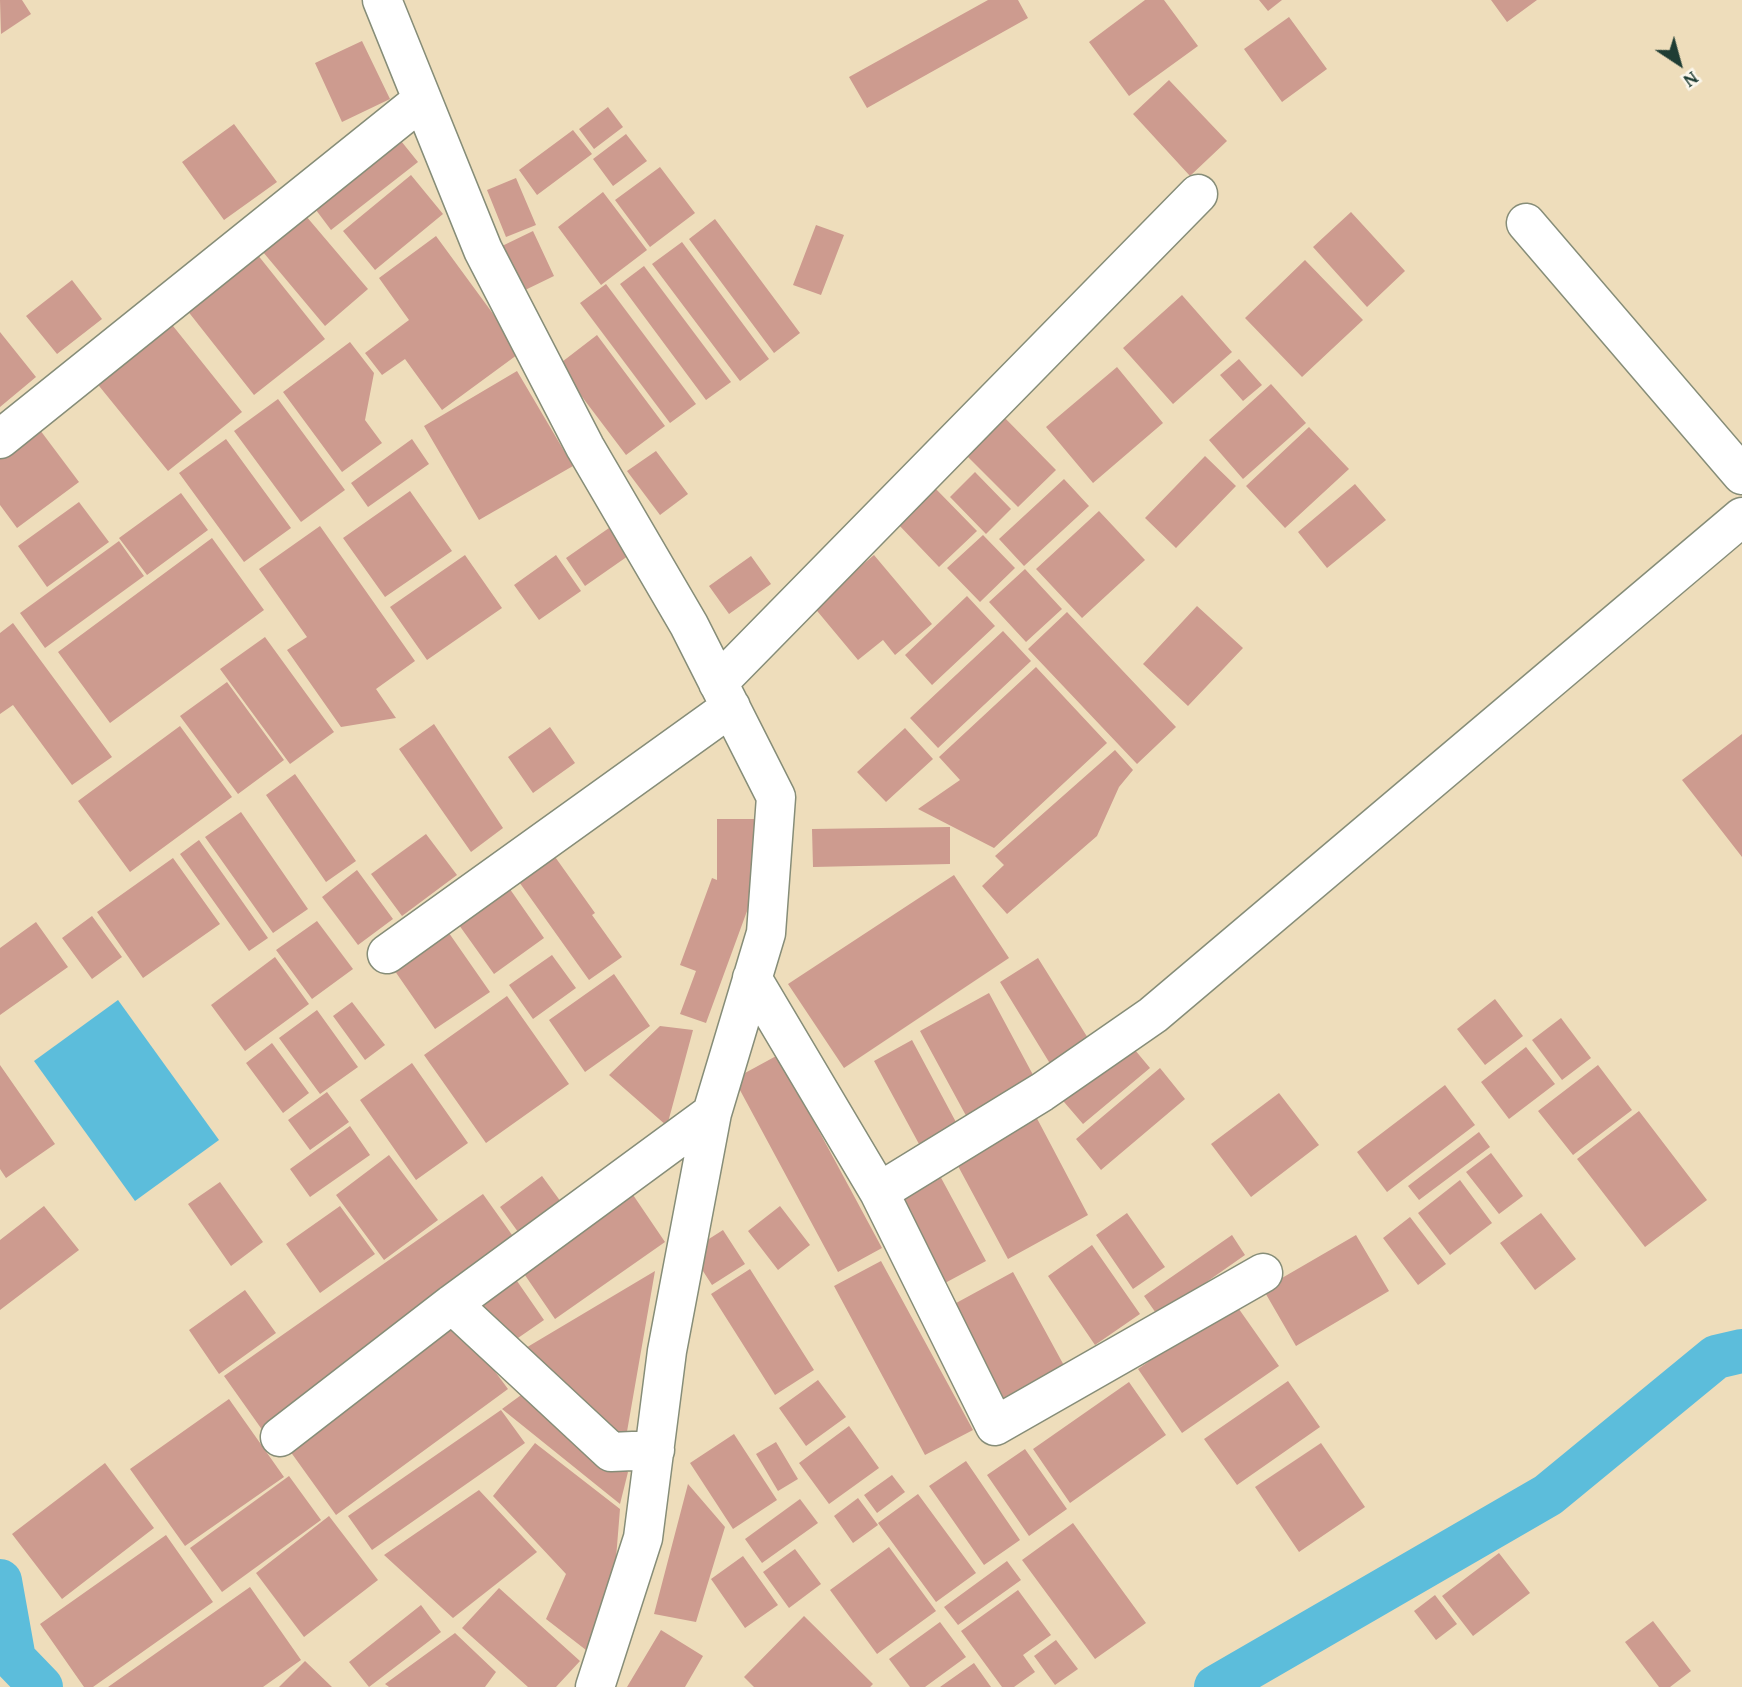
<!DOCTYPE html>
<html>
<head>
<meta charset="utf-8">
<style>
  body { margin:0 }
  #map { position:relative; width:1742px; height:1687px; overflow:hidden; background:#edb; font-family:"Gentium Book Plus",serif }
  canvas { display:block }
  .north { position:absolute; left:1644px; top:28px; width:70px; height:70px; -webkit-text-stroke:5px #fbf7ec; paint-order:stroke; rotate:144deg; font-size:19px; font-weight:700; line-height:28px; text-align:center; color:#1f3d34 }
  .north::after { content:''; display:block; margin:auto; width:24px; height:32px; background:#1f3d34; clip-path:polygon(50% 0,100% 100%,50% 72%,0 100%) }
</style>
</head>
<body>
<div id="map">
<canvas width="1742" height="1687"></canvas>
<div class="north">N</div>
</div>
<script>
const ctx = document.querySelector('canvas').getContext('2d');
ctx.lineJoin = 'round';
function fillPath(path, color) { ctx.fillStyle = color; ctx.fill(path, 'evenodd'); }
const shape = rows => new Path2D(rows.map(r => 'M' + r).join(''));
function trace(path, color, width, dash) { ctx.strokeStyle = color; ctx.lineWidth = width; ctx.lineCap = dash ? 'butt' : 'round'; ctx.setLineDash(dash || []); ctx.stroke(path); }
const water = shape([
  [118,1000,219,1140,135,1201,34,1061]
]);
const canal = shape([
  [0,1581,14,1659,41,1687],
  [1216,1687,1548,1495,1716,1357,1742,1351]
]);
const building = shape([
  [0,0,22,0,31,14,1,34],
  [988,0,1018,0,1028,18,867,108,849,77],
  [1145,0,1164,0,1198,46,1129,96,1089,42],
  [1259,0,1282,0,1268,11],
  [1491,0,1537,0,1507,22],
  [1289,17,1327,69,1282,102,1244,49],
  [362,41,390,99,342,122,315,63],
  [1169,80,1227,141,1190,176,1133,114],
  [608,107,623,127,594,149,579,129],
  [234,124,277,182,224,220,182,162],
  [573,130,592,154,537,195,519,170],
  [393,131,418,162,331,230,307,198],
  [626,134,647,161,613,186,593,159],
  [660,167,695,213,650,247,615,200],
  [411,175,443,214,375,270,343,231],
  [516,178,536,225,506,237,487,190],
  [603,192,647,250,601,285,558,227],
  [1351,212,1405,271,1367,307,1313,247],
  [306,216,368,289,325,326,263,252],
  [715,219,800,333,774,353,689,239],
  [816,225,844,235,821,295,793,285],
  [533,231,554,276,521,292,500,247],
  [436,236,521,352,442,410,405,359,382,375,365,353,409,320,379,278],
  [682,242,769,359,740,381,652,264],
  [253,249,325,339,254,395,183,305],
  [1305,260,1363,320,1302,377,1245,318],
  [644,266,731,382,706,400,620,284],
  [72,280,102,319,57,354,26,316],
  [606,284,696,404,670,423,580,303],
  [1182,295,1232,352,1173,404,1123,348],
  [165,316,242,412,168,471,91,376],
  [0,332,36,377,0,407],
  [597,335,665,426,626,455,558,365],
  [350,342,374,373,365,420,382,443,342,472,283,392],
  [1239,359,1262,385,1243,401,1220,375],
  [1117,367,1163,423,1093,483,1046,427],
  [517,371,573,466,479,520,424,426],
  [1271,384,1306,423,1243,479,1209,440],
  [278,399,345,490,301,522,234,431],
  [1001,414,1056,470,1018,507,963,452],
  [34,422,79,482,17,528,0,505,0,447],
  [1309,427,1349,469,1285,528,1246,486],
  [226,439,291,528,244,562,179,473],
  [412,439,429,464,368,507,351,483],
  [656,451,688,494,660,515,627,471],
  [1205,456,1236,486,1176,548,1145,518],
  [975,472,1011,509,986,534,950,497],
  [1064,479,1089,506,1024,566,999,539],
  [1355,484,1386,520,1327,568,1298,532],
  [934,487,977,531,939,567,897,523],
  [410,491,452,551,385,597,343,538],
  [181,493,208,530,147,575,119,538],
  [79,502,109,542,47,587,18,546],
  [1099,511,1145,560,1082,618,1036,569],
  [320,526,415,661,376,689,396,718,341,727,287,650,307,637,259,569],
  [609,528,628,556,585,586,566,558],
  [983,535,1015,568,980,602,947,568],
  [212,538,264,610,110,723,58,652],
  [119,541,144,576,45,648,20,613],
  [465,555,502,608,427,660,390,607],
  [556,555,581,591,539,620,514,585],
  [874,555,932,624,895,655,883,640,858,660,813,606],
  [751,556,771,584,729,614,709,586],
  [1025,569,1062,609,1026,642,989,602],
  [967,596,995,626,932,685,905,655],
  [1197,606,1243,648,1188,706,1143,664],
  [1067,612,1176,727,1137,764,1028,649],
  [13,623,112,757,72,785,13,705,0,714,0,633],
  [1003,631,1031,661,938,748,910,718],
  [265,637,334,732,290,764,220,669],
  [1036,667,1107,743,994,848,918,809,960,780,939,757],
  [227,682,284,760,238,794,180,716],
  [434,724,503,828,471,852,399,749],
  [180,726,232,797,130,872,78,801],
  [550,727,575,763,533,793,508,757],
  [905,728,933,759,886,802,857,772],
  [1742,734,1742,857,1682,780],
  [1115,750,1133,770,1119,787,1097,836,1007,914,982,886,1004,865,995,856],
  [295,774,356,861,326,882,266,795],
  [241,812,308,909,273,933,205,837],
  [717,819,754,819,754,892,706,1023,680,1014,696,971,680,965,712,878,717,880],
  [950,827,950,864,813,867,812,829],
  [426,834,457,875,402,916,371,874],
  [199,840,268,938,249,951,180,854],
  [553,854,595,913,592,915,622,957,589,980,517,879],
  [173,858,220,924,143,978,97,912],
  [357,870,393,919,358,945,322,897],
  [954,875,1009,958,844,1068,788,984],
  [505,882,544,938,494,974,454,918],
  [92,916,122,957,92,979,62,938],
  [317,921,353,969,312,999,276,950],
  [36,922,68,967,0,1015,0,948],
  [442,923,490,992,435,1029,388,961],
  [552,955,576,988,533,1019,509,985],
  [275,957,309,1004,245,1051,211,1005],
  [1038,958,1096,1051,1057,1075,1000,982],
  [614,974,650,1026,585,1072,549,1020],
  [989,993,1039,1086,970,1123,920,1031],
  [507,996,569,1084,486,1143,424,1055],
  [1495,999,1523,1036,1485,1065,1457,1029],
  [352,1002,385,1045,365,1060,333,1016],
  [317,1010,358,1067,320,1094,279,1038],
  [1561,1018,1591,1058,1562,1080,1532,1040],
  [660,1026,693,1030,667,1126,609,1075],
  [1125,1038,1150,1068,1083,1124,1058,1095],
  [912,1040,957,1124,919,1144,874,1061],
  [272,1043,309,1093,283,1113,246,1063],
  [1526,1047,1555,1084,1509,1119,1481,1082],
  [778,1055,882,1248,838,1272,734,1079],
  [412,1063,468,1143,416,1180,360,1100],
  [0,1065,55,1144,6,1178,0,1169],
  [1598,1065,1632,1110,1573,1155,1538,1111],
  [1160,1068,1185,1099,1101,1170,1076,1139],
  [1445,1085,1475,1125,1387,1192,1357,1152],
  [327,1092,349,1122,310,1150,288,1120],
  [1279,1093,1319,1145,1251,1197,1211,1144],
  [1032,1109,1088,1215,1008,1259,951,1153],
  [1639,1111,1707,1200,1645,1247,1577,1159],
  [350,1126,370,1155,310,1197,290,1169],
  [1479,1132,1490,1147,1419,1200,1408,1186],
  [1491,1153,1523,1196,1499,1214,1466,1172],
  [389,1155,438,1220,384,1260,336,1195],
  [939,1174,986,1261,945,1283,897,1196],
  [542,1176,569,1213,526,1243,500,1207],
  [1460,1180,1492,1223,1450,1255,1418,1213],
  [220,1182,263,1242,231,1266,188,1204],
  [627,1186,665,1242,555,1319,516,1262],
  [483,1194,522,1249,263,1431,224,1376],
  [44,1206,79,1250,0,1310,0,1240],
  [340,1206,375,1254,320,1293,286,1244],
  [780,1206,810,1245,778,1270,748,1231],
  [1127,1213,1165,1267,1133,1289,1096,1235],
  [1541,1213,1576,1259,1535,1290,1500,1243],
  [1410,1217,1446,1264,1418,1285,1383,1238],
  [723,1230,745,1264,712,1285,690,1251],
  [1232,1235,1245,1255,1158,1316,1144,1296],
  [1356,1235,1389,1291,1296,1346,1263,1289],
  [1092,1245,1140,1314,1095,1345,1048,1276],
  [881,1261,973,1430,925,1455,834,1286],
  [508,1268,544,1320,505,1347,469,1296],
  [750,1269,814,1370,775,1395,711,1294],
  [655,1271,625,1443,524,1349],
  [1013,1272,1067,1371,1000,1407,947,1308],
  [245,1290,276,1333,219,1374,189,1330],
  [1234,1302,1279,1366,1182,1433,1138,1369],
  [456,1319,508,1389,336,1515,285,1444],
  [818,1380,846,1417,806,1446,779,1408],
  [1288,1381,1320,1427,1237,1485,1204,1439],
  [1129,1382,1166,1435,1070,1503,1033,1449],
  [528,1390,628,1472,620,1504,502,1409],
  [229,1399,284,1477,185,1546,130,1469],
  [501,1410,525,1443,372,1550,348,1516],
  [849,1426,879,1468,829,1504,799,1463],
  [734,1434,777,1500,733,1529,690,1463],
  [776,1442,798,1479,778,1491,756,1454],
  [535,1443,620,1509,614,1583,586,1650,546,1619,566,1574,493,1496],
  [1321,1443,1365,1507,1299,1552,1255,1487],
  [1025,1449,1067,1509,1029,1536,987,1475],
  [966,1461,1020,1540,984,1565,929,1486],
  [105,1463,154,1528,62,1599,12,1534],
  [892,1475,905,1492,877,1513,864,1495],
  [289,1476,321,1520,222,1592,190,1548],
  [688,1484,725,1527,696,1622,654,1614],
  [479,1490,537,1552,453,1618,384,1555],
  [918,1494,976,1573,936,1602,878,1523],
  [858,1498,878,1525,853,1543,834,1516],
  [800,1499,818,1523,762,1563,745,1539],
  [329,1516,378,1580,304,1637,256,1573],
  [1073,1523,1146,1623,1095,1659,1022,1560],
  [166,1535,213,1602,93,1687,84,1687,40,1624],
  [889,1547,936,1611,877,1654,830,1590],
  [795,1549,821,1584,789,1608,763,1572],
  [1499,1553,1530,1593,1473,1636,1442,1596],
  [743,1556,778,1605,745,1628,711,1579],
  [1007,1561,1021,1580,958,1625,944,1607],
  [250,1587,301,1660,263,1687,108,1687],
  [499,1588,580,1661,556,1687,528,1687,462,1628],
  [1018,1590,1051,1635,1023,1655,1035,1672,1014,1687,1002,1687,961,1631],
  [1435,1595,1457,1624,1436,1640,1414,1611],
  [421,1605,441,1632,369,1687,349,1662],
  [804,1616,873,1684,870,1687,754,1687,744,1677],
  [1653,1621,1691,1671,1670,1687,1659,1687,1625,1642],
  [940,1622,966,1657,925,1687,910,1687,889,1659],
  [661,1630,703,1656,685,1687,627,1687],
  [455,1633,496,1672,485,1687,389,1687,385,1684],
  [1056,1640,1078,1669,1055,1685,1034,1656],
  [305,1661,332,1687,279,1687],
  [974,1663,991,1687,940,1687]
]);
const minor = shape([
  [382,0,483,250,585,447,689,625,776,797,766,933,712,1113,667,1351,643,1538,595,1687],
  [1526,223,1742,475],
  [0,439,422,100],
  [718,683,1198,194],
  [387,954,731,707],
  [752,978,879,1192,995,1426,1263,1273],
  [879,1192,1042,1092,1153,1015,1742,517],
  [452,1304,611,1452,655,1450],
  [280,1437,452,1304,712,1113]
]);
fillPath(water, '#5cbddb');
trace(canal, '#5cbddb', 44);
fillPath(building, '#cd9b8f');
trace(minor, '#868d78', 41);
trace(minor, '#fff', 38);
</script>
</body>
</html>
